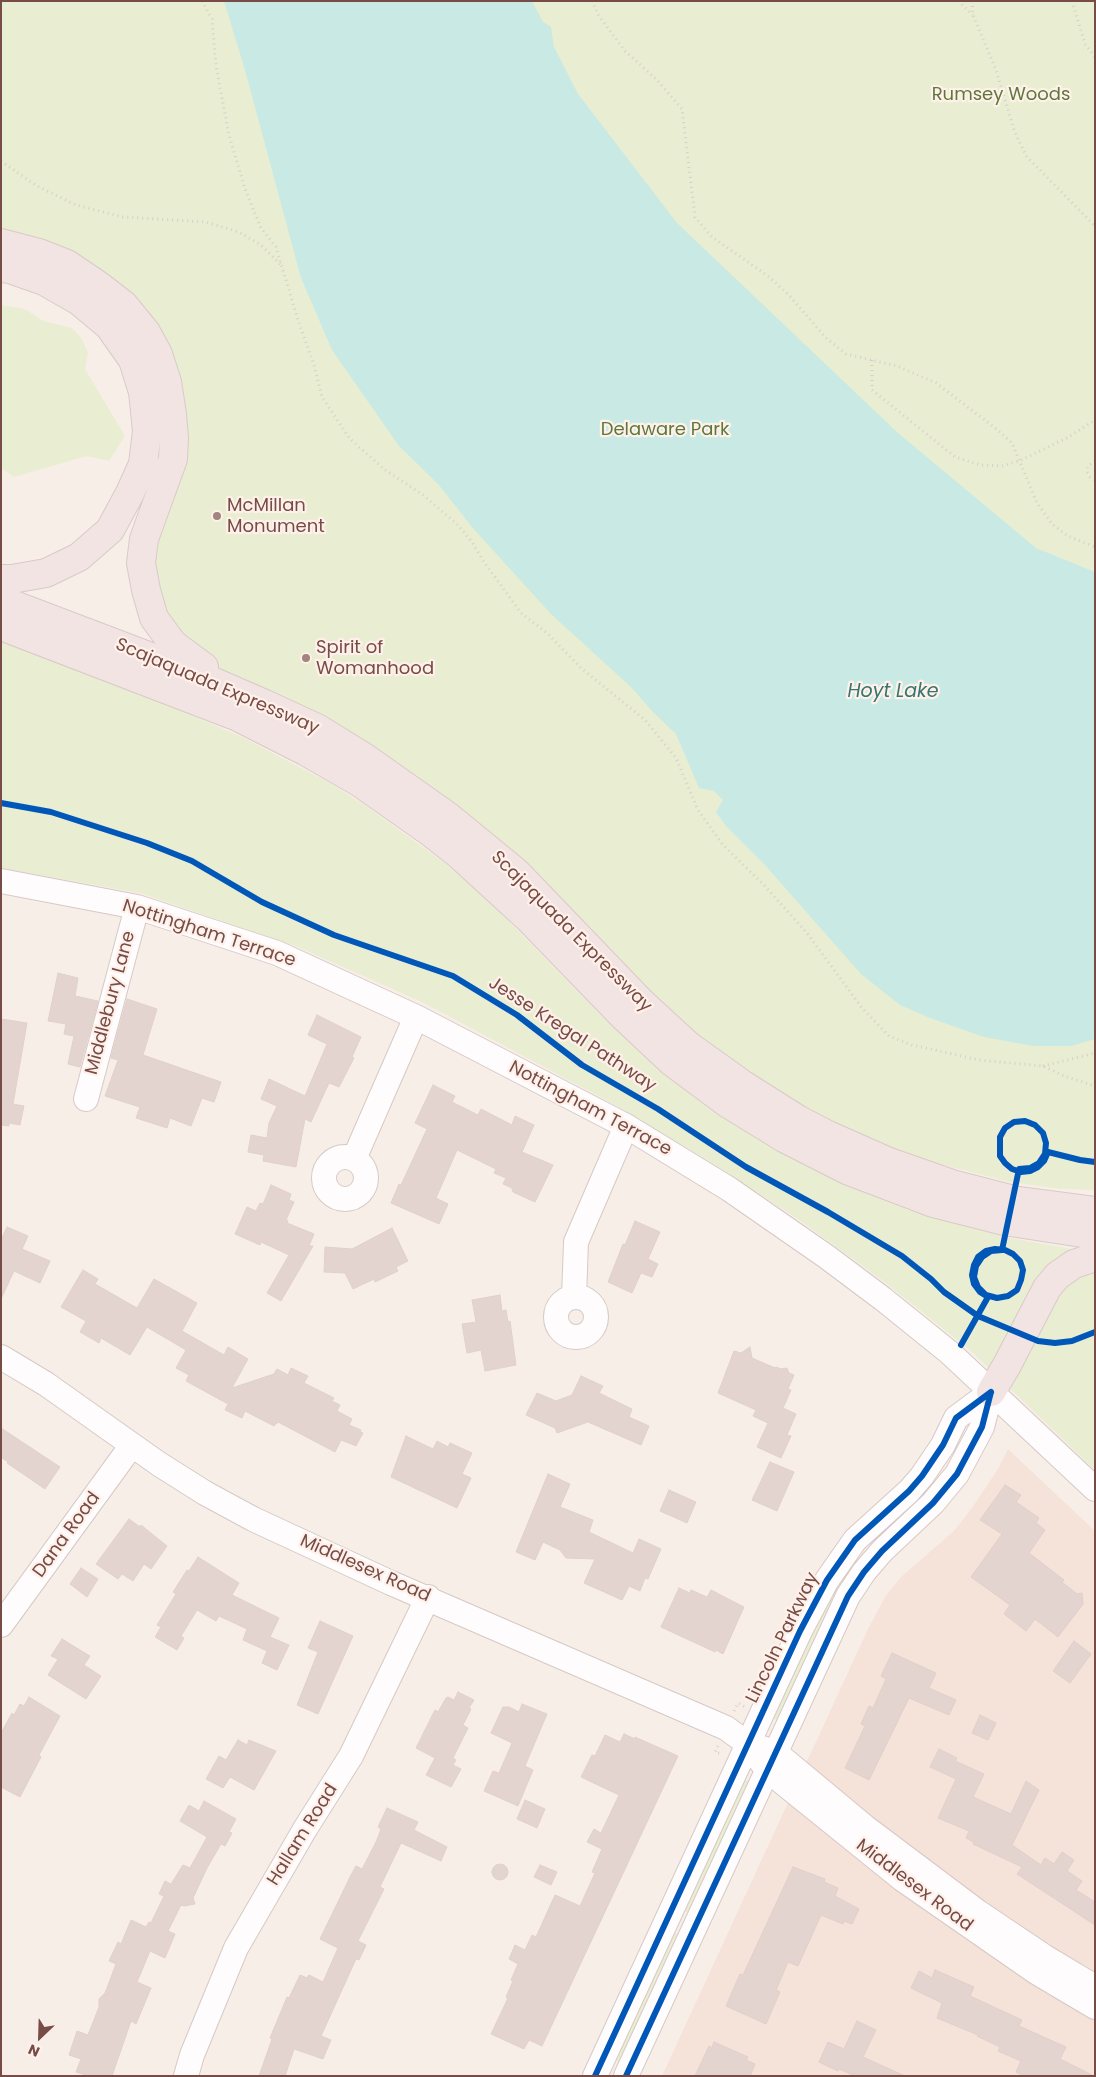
<!DOCTYPE html>
<html>
<head>
<meta charset="utf-8">
<style>
  body { margin:0 }
  #map { position:relative; width:1096px; height:2077px; overflow:hidden; background:#f8eee8; font-family:Poppins,sans-serif }
  canvas { display:block }
  .frame { position:absolute; inset:0; border:2px solid #774b46; pointer-events:none }
  .north { position:absolute; left:15px; top:2012px; width:50px; height:50px; -webkit-text-stroke:4px #fff1ea; paint-order:stroke; rotate:204deg; font-size:14px; font-weight:700; line-height:20px; text-align:center; color:#774b46 }
  .north::after { content:''; display:block; margin:auto; width:18px; height:22px; background:#774b46; clip-path:polygon(50% 0,100% 100%,50% 72%,0 100%) }
</style>
</head>
<body>
<div id="map">
<canvas width="1096" height="2077"></canvas>
<div class="frame"></div>
<div class="north">N</div>
</div>
<script>
const ctx = document.querySelector('canvas').getContext('2d');
ctx.lineJoin = 'round';
function fillPath(path, color) { ctx.fillStyle = color; ctx.fill(path, 'evenodd'); }
const shape = rows => new Path2D(rows.map(r => 'M' + r).join(''));
function trace(path, color, width, dash) { ctx.strokeStyle = color; ctx.lineWidth = width; ctx.lineCap = dash ? 'butt' : 'round'; ctx.setLineDash(dash || []); ctx.stroke(path); }
function label(font, color, halo, rows, align = 'center') {
  ctx.font = font + ' Poppins,sans-serif'; ctx.lineWidth = 4.5; ctx.setLineDash([]); ctx.textBaseline = 'middle'; ctx.strokeStyle = halo; ctx.fillStyle = color; for (const [text, x, y, turn = 0] of rows) {
    ctx.save(); ctx.translate(x, y); ctx.rotate((+turn || 0) * Math.PI / 180); ctx.textAlign = isNaN(turn) ? turn : align; if (halo) ctx.strokeText(text, 0, 0); ctx.fillText(text, 0, 0); ctx.restore();
  }
}
const residential = shape([
  [1008,1449,1095,1531,1095,2076,662,2076,868,1629,885,1597,901,1577,955,1530,974,1505,998,1469]
]);
const green = shape([
  [1,1,1095,1,1095,1190,1061,1189,1010,1182,920,1159,849,1130,787,1097,749,1073,711,1045,678,1018,644,985,225,672,201,659,164,620,151,545,175,468,128,293,100,269,75,254,1,233],
  [1,305,25,309,43,321,72,328,82,339,88,353,85,369,125,436,109,461,87,456,14,477,1,468],
  [1,639,181,711,242,737,330,783,363,804,446,864,491,903,605,1019,660,1070,710,1109,785,1155,842,1183,908,1210,966,1227,1010,1238,1072,1249,1086,1249,1095,1253,1095,1470,971,1351,882,1280,798,1219,709,1161,617,1106,424,1003,296,946,140,893,1,868],
  [829,1597,835,1601,780,1720,776,1720,772,1717],
  [743,1779,751,1782,692,1912,687,1912,684,1909],
  [673,1932,680,1935,622,2063,618,2062,615,2060]
]);
const water = shape([
  [224,1,532,1,543,22,551,27,554,47,578,94,677,223,898,433,1036,548,1095,572,1095,1039,1071,1046,1033,1046,984,1037,930,1018,900,1005,861,974,765,865,726,826,716,812,723,800,714,791,699,788,676,734,653,712,631,687,551,614,472,527,439,485,399,446,332,350,301,278,245,70]
]);
const building = shape([
  [58,973,78,978,75,996,98,1001,80,1067,68,1064,74,1036,64,1034,66,1024,48,1021,58,973],
  [127,999,157,1009,143,1055,221,1082,214,1102,202,1098,191,1126,170,1118,167,1128,136,1118,140,1107,105,1096,118,1060,111,1058,127,999],
  [317,1015,361,1037,352,1057,354,1058,339,1087,329,1083,311,1122,305,1119,296,1167,263,1161,264,1155,248,1152,251,1135,267,1138,269,1123,277,1106,261,1099,269,1079,305,1096,327,1044,308,1035,317,1015],
  [1,1019,27,1023,13,1104,24,1106,20,1125,9,1123,9,1126,1,1125,1,1019],
  [433,1085,455,1096,452,1102,478,1115,481,1109,512,1125,515,1116,534,1125,522,1152,553,1165,535,1202,513,1192,512,1188,503,1184,506,1178,494,1173,496,1169,457,1150,436,1198,448,1204,439,1224,391,1203,399,1184,401,1185,427,1129,415,1123,433,1085],
  [271,1185,291,1194,289,1200,294,1202,286,1220,288,1221,287,1223,314,1234,309,1246,313,1246,281,1301,267,1293,289,1255,261,1242,260,1245,235,1234,247,1207,256,1211,260,1203,263,1204,271,1185],
  [635,1221,660,1232,648,1259,658,1264,652,1277,641,1273,632,1293,608,1282,623,1244,625,1245,635,1221],
  [7,1227,28,1236,22,1249,50,1261,40,1283,14,1271,1,1299,1,1240,7,1227],
  [392,1228,408,1261,396,1267,398,1271,375,1282,374,1279,353,1289,345,1273,324,1272,325,1247,352,1249,392,1228],
  [83,1270,98,1279,95,1284,137,1308,154,1279,197,1303,182,1331,224,1355,228,1347,248,1359,232,1388,274,1374,277,1369,288,1375,291,1368,308,1376,304,1383,334,1398,332,1401,340,1405,337,1411,352,1419,349,1425,361,1430,360,1432,363,1433,356,1446,341,1440,335,1452,278,1422,274,1426,245,1411,242,1418,225,1410,228,1404,186,1381,189,1375,176,1368,186,1350,147,1327,130,1355,101,1338,99,1343,80,1332,86,1321,61,1307,83,1270],
  [500,1295,502,1311,506,1310,508,1322,510,1321,516,1365,485,1371,481,1350,467,1353,462,1324,476,1322,472,1300,500,1295],
  [750,1347,752,1358,775,1368,776,1367,781,1369,787,1368,789,1373,794,1375,788,1389,791,1390,783,1408,796,1414,787,1435,791,1436,781,1458,757,1447,768,1423,753,1416,756,1410,718,1393,734,1351,741,1353,750,1347],
  [581,1376,603,1386,599,1393,632,1409,629,1417,649,1426,641,1445,588,1422,557,1433,555,1428,526,1415,537,1393,556,1401,572,1395,581,1376],
  [1,1428,60,1467,45,1489,7,1463,8,1462,1,1457,1,1428],
  [406,1436,433,1449,437,1441,448,1447,450,1443,472,1453,462,1474,471,1478,457,1508,391,1477,406,1436],
  [770,1462,794,1472,777,1511,752,1500,770,1462],
  [548,1474,570,1484,560,1507,593,1520,589,1532,633,1553,639,1539,661,1549,648,1579,645,1578,640,1591,629,1586,622,1600,584,1583,595,1559,566,1558,560,1550,543,1542,535,1560,516,1552,548,1474],
  [1005,1485,1021,1495,1016,1502,1039,1518,1036,1523,1045,1530,1029,1553,1064,1580,1062,1582,1077,1594,1082,1593,1083,1604,1058,1637,1035,1619,1026,1631,1004,1614,1010,1605,971,1577,1002,1534,980,1520,1005,1485],
  [669,1490,696,1502,687,1523,660,1511,669,1490],
  [129,1519,140,1527,141,1525,167,1546,151,1569,144,1564,133,1581,122,1574,118,1579,96,1564,129,1519],
  [198,1557,239,1583,232,1595,279,1618,270,1637,289,1645,277,1670,262,1663,267,1651,243,1640,247,1629,219,1616,216,1621,197,1610,181,1636,184,1638,177,1650,155,1637,161,1627,157,1625,176,1594,173,1592,187,1570,189,1571,198,1557],
  [81,1568,98,1579,87,1597,70,1584,81,1568],
  [679,1588,690,1593,691,1590,707,1597,711,1590,744,1607,723,1654,716,1650,715,1652,661,1627,679,1588],
  [320,1621,353,1636,318,1714,297,1705,318,1652,308,1648,320,1621],
  [62,1639,90,1656,84,1665,101,1676,86,1699,48,1675,58,1659,51,1656,62,1639],
  [1074,1641,1091,1654,1070,1683,1053,1671,1074,1641],
  [892,1653,936,1673,929,1688,956,1700,949,1715,909,1698,869,1780,845,1768,865,1726,861,1724,869,1706,873,1708,886,1679,881,1676,892,1653],
  [458,1692,474,1700,469,1708,471,1709,463,1725,468,1728,453,1758,456,1760,453,1765,461,1769,451,1787,426,1775,435,1758,416,1748,435,1710,438,1712,446,1698,448,1697,454,1700,458,1692],
  [29,1697,60,1716,39,1755,41,1757,20,1797,1,1787,1,1733,12,1713,14,1715,20,1704,24,1706,29,1697],
  [522,1704,547,1714,525,1766,533,1770,518,1806,484,1791,493,1771,499,1773,512,1743,491,1733,503,1707,509,1707,519,1712,522,1704],
  [980,1715,996,1723,988,1740,972,1733,980,1715],
  [624,1734,635,1739,635,1737,678,1756,542,2046,529,2040,524,2049,491,2034,508,1998,506,1997,513,1981,511,1980,518,1964,509,1959,515,1945,525,1950,532,1935,536,1937,555,1895,580,1906,595,1873,592,1872,602,1849,587,1842,594,1829,601,1833,619,1795,581,1777,592,1755,595,1756,605,1735,620,1742,624,1734],
  [238,1740,247,1745,249,1740,276,1751,254,1790,230,1777,223,1788,206,1779,219,1756,226,1760,238,1740],
  [939,1749,957,1758,955,1761,984,1774,973,1797,1011,1814,1026,1781,1039,1790,1012,1845,1041,1865,1045,1858,1054,1864,1062,1852,1074,1860,1067,1871,1082,1881,1076,1890,1095,1902,1095,1925,1017,1874,1022,1867,973,1844,974,1842,966,1838,969,1831,938,1818,956,1779,930,1767,939,1749],
  [525,1800,545,1809,537,1828,517,1819,525,1800],
  [204,1801,236,1819,229,1832,232,1833,225,1846,221,1844,207,1868,193,1898,195,1904,184,1906,181,1905,168,1931,175,1934,165,1958,150,1951,137,1982,151,1988,136,2024,131,2021,112,2076,89,2076,76,2072,81,2059,69,2055,77,2031,88,2035,99,2007,99,1999,105,1993,116,1964,109,1961,118,1942,121,1944,131,1920,146,1927,149,1922,151,1923,164,1896,159,1894,165,1881,171,1884,183,1865,190,1868,207,1837,180,1821,189,1805,199,1811,204,1801],
  [387,1808,418,1822,414,1830,447,1847,441,1861,401,1843,380,1887,384,1889,358,1941,366,1945,359,1960,356,1959,321,2036,331,2040,323,2059,294,2049,285,2076,259,2076,272,2039,270,2038,287,1997,289,1998,300,1975,307,1978,309,1975,323,1982,338,1948,320,1939,351,1875,356,1866,362,1869,376,1842,381,1829,378,1827,387,1808],
  '492 1872a8 8 0 1 1 16 0a8 8 0 1 1-16 0Z',
  [540,1865,557,1872,551,1885,534,1877,540,1865],
  [793,1867,825,1879,824,1882,838,1888,835,1896,859,1909,852,1924,844,1921,843,1924,821,1915,798,1966,788,1962,776,1990,780,1992,766,2024,726,2006,740,1974,743,1975,793,1867],
  [935,1970,974,1987,970,1996,1022,2020,1019,2026,1066,2047,1060,2059,1094,2076,1024,2076,1016,2072,1021,2061,998,2051,1000,2047,977,2036,978,2035,937,2018,942,2003,911,1988,919,1971,932,1978,935,1970],
  [857,2021,876,2030,863,2057,905,2076,855,2076,839,2069,838,2071,819,2062,828,2042,844,2049,857,2021],
  [714,2042,748,2057,746,2060,755,2064,750,2076,695,2076,709,2046,712,2048,714,2042]
]);
const path = shape([
  [202,1,212,19,216,66,229,135,245,189,261,228,276,247,298,320,314,365,322,397,350,439,385,470,423,495,458,525,472,542,484,562,521,613,547,633,581,668,645,720,676,758,698,810,723,845,764,885,807,933,862,1008,889,1036,912,1045,979,1060,1043,1066,1064,1076,1095,1086],
  [592,1,599,16,625,51,656,79,682,109,695,217,712,237,768,276,789,295,826,338,846,354,897,366,936,383,994,427,1012,443,1037,503,1052,524,1068,536,1095,547],
  [958,1,973,15],
  [972,1,973,15,996,70,1015,133,1027,157,1095,226],
  [1072,1,1085,44,1095,57],
  [1,161,37,186,76,205,123,217,206,222,239,232,261,245,281,265],
  [872,360,872,390,955,457,980,465,1002,466,1019,461,1067,438,1095,420],
  [1095,461,1088,466,1087,472,1090,477,1095,480],
  [1043,1066,1095,1053],
  [734,1711,738,1703,745,1707],
  [718,1746,715,1752,722,1754]
]);
const minor = shape([
  [1,881,137,907,277,953,416,1017,626,1126,729,1189,827,1257,883,1299,950,1353,1095,1489],
  [86,1099,137,907],
  '324 1178a21 21 0 1 1 42 0a21 21 0 1 1-42 0Z',
  [354,1159,416,1017],
  '556 1317a20 20 0 1 1 40 0a20 20 0 1 1-40 0Z',
  [574,1297,576,1242,626,1126],
  [1,1357,46,1384,159,1464,205,1493,253,1519,391,1583,726,1728,748,1744,767,1770,902,1879,1036,1972,1095,2007],
  [1,1625,132,1445],
  [762,1748,775,1752,865,1827,978,1912,1045,1957,1095,1987],
  [186,2076,192,2055,236,1948,305,1829,351,1756,428,1597],
  [595,2076,800,1631,827,1580,855,1540,909,1491,922,1476,943,1445,956,1418,991,1392],
  [626,2076,848,1596,864,1572,882,1551,933,1503,957,1474,982,1427,991,1392]
]);
const highway = shape([
  [1,243,39,253,67,264,98,285,124,305,146,332,158,354,167,382,172,414,174,438,173,459,144,539,141,563,146,590,154,618,173,644,204,667],
  [1,268,10,269,44,281,79,301,109,326,133,360,143,392,147,431,143,464,130,493,110,530,79,557,46,573,12,579,1,579],
  [1,600,196,674,265,704,317,728,364,757,449,817,516,872,640,1001,689,1046,742,1084,799,1120,828,1135,889,1162,952,1184,1018,1201,1095,1211],
  [1,626,238,717,305,751,359,782,430,832,458,854,529,919,623,1016,672,1062,727,1103,784,1138,849,1171,933,1203,1004,1221,1095,1235],
  [991,1392,1007,1365,1047,1288,1057,1276,1074,1264,1095,1257]
]);
const cycleway = shape([
  [1,803,51,812,147,843,192,861,262,902,334,935,453,976,517,1015,582,1065,658,1109,746,1167,828,1212,902,1256,931,1279,944,1292,978,1316,1038,1341,1055,1343,1072,1341,1095,1332],
  [961,1345,988,1297,980,1292,974,1284,972,1275,974,1265,978,1257,986,1251,995,1249,1005,1250,1013,1254,1020,1261,1023,1270,1021,1280,1017,1290,1008,1296,997,1298,986,1295,978,1287,974,1277,976,1266,982,1257,991,1251,1002,1250,1019,1169,1030,1168,1039,1163,1045,1154,1046,1143,1043,1133,1035,1125,1025,1121,1014,1122,1005,1128,1000,1137,1000,1156,1005,1163,1012,1169,1021,1172,1030,1171,1038,1167,1044,1161,1048,1152,1080,1160,1095,1162],
  [595,2076,800,1631,827,1580,855,1540,909,1491,922,1476,943,1445,956,1418,991,1392],
  [626,2076,848,1596,864,1572,882,1551,933,1503,957,1474,982,1427,991,1392]
]);
const markers = [
  [217,516,5,"#a4847f"],
  [306,658,5,"#a4847f"]
];
const parkNames = [
  ["Rumsey Woods",1001,95],
  ["Delaware Park",665,430]
];
const poiNames = [
  ["McMillan",227,506],
  ["Monument",227,527],
  ["Spirit of",316,648],
  ["Womanhood",316,669]
];
const streetNames = [
  ["Scajaquada Expressway",217,687,23],
  ["Scajaquada Expressway",571,932,45],
  ["Nottingham Terrace",209,934,18],
  ["Middlebury Lane",111,1003,-75],
  ["Jesse Kregal Pathway",572,1035,33],
  ["Nottingham Terrace",590,1109,28],
  ["Dana Road",67,1535,-54],
  ["Middlesex Road",365,1569,24],
  ["Lincoln Parkway",783,1638,-64],
  ["Hallam Road",303,1835,-58],
  ["Middlesex Road",914,1886,37]
];
const waterNames = [
  ["Hoyt Lake",893,692]
];
fillPath(residential, '#f5e2d9');
fillPath(green, '#e9edd1');
fillPath(water, '#c9eae4');
fillPath(building, '#e4d4d0');
trace(building, '#e1cfca', 1);
trace(minor, '#d6c9c5', 26);
trace(highway, '#d9cac8', 30);
trace(path, '#dacecb', 3, [1, 4]);
trace(minor, '#fefcfc', 24);
trace(highway, '#f1e4e3', 28);
trace(cycleway, '#0057b8', 6);
for (const [x, y, r, color] of markers) { const dot = new Path2D(); dot.arc(x, y, r, 0, 2 * Math.PI); ctx.fillStyle = color; ctx.fill(dot); trace(dot, '#fff1ea', 2); }
label('18px', '#5d783b', '#fff1ea', parkNames);
label('18px', '#774b46', '#fff1ea', poiNames, 'left');
label('18px', '#774b46', '#fff1ea', streetNames);
label('italic 19px', '#367671', '#fff1ea', waterNames);
</script>
</body>
</html>
